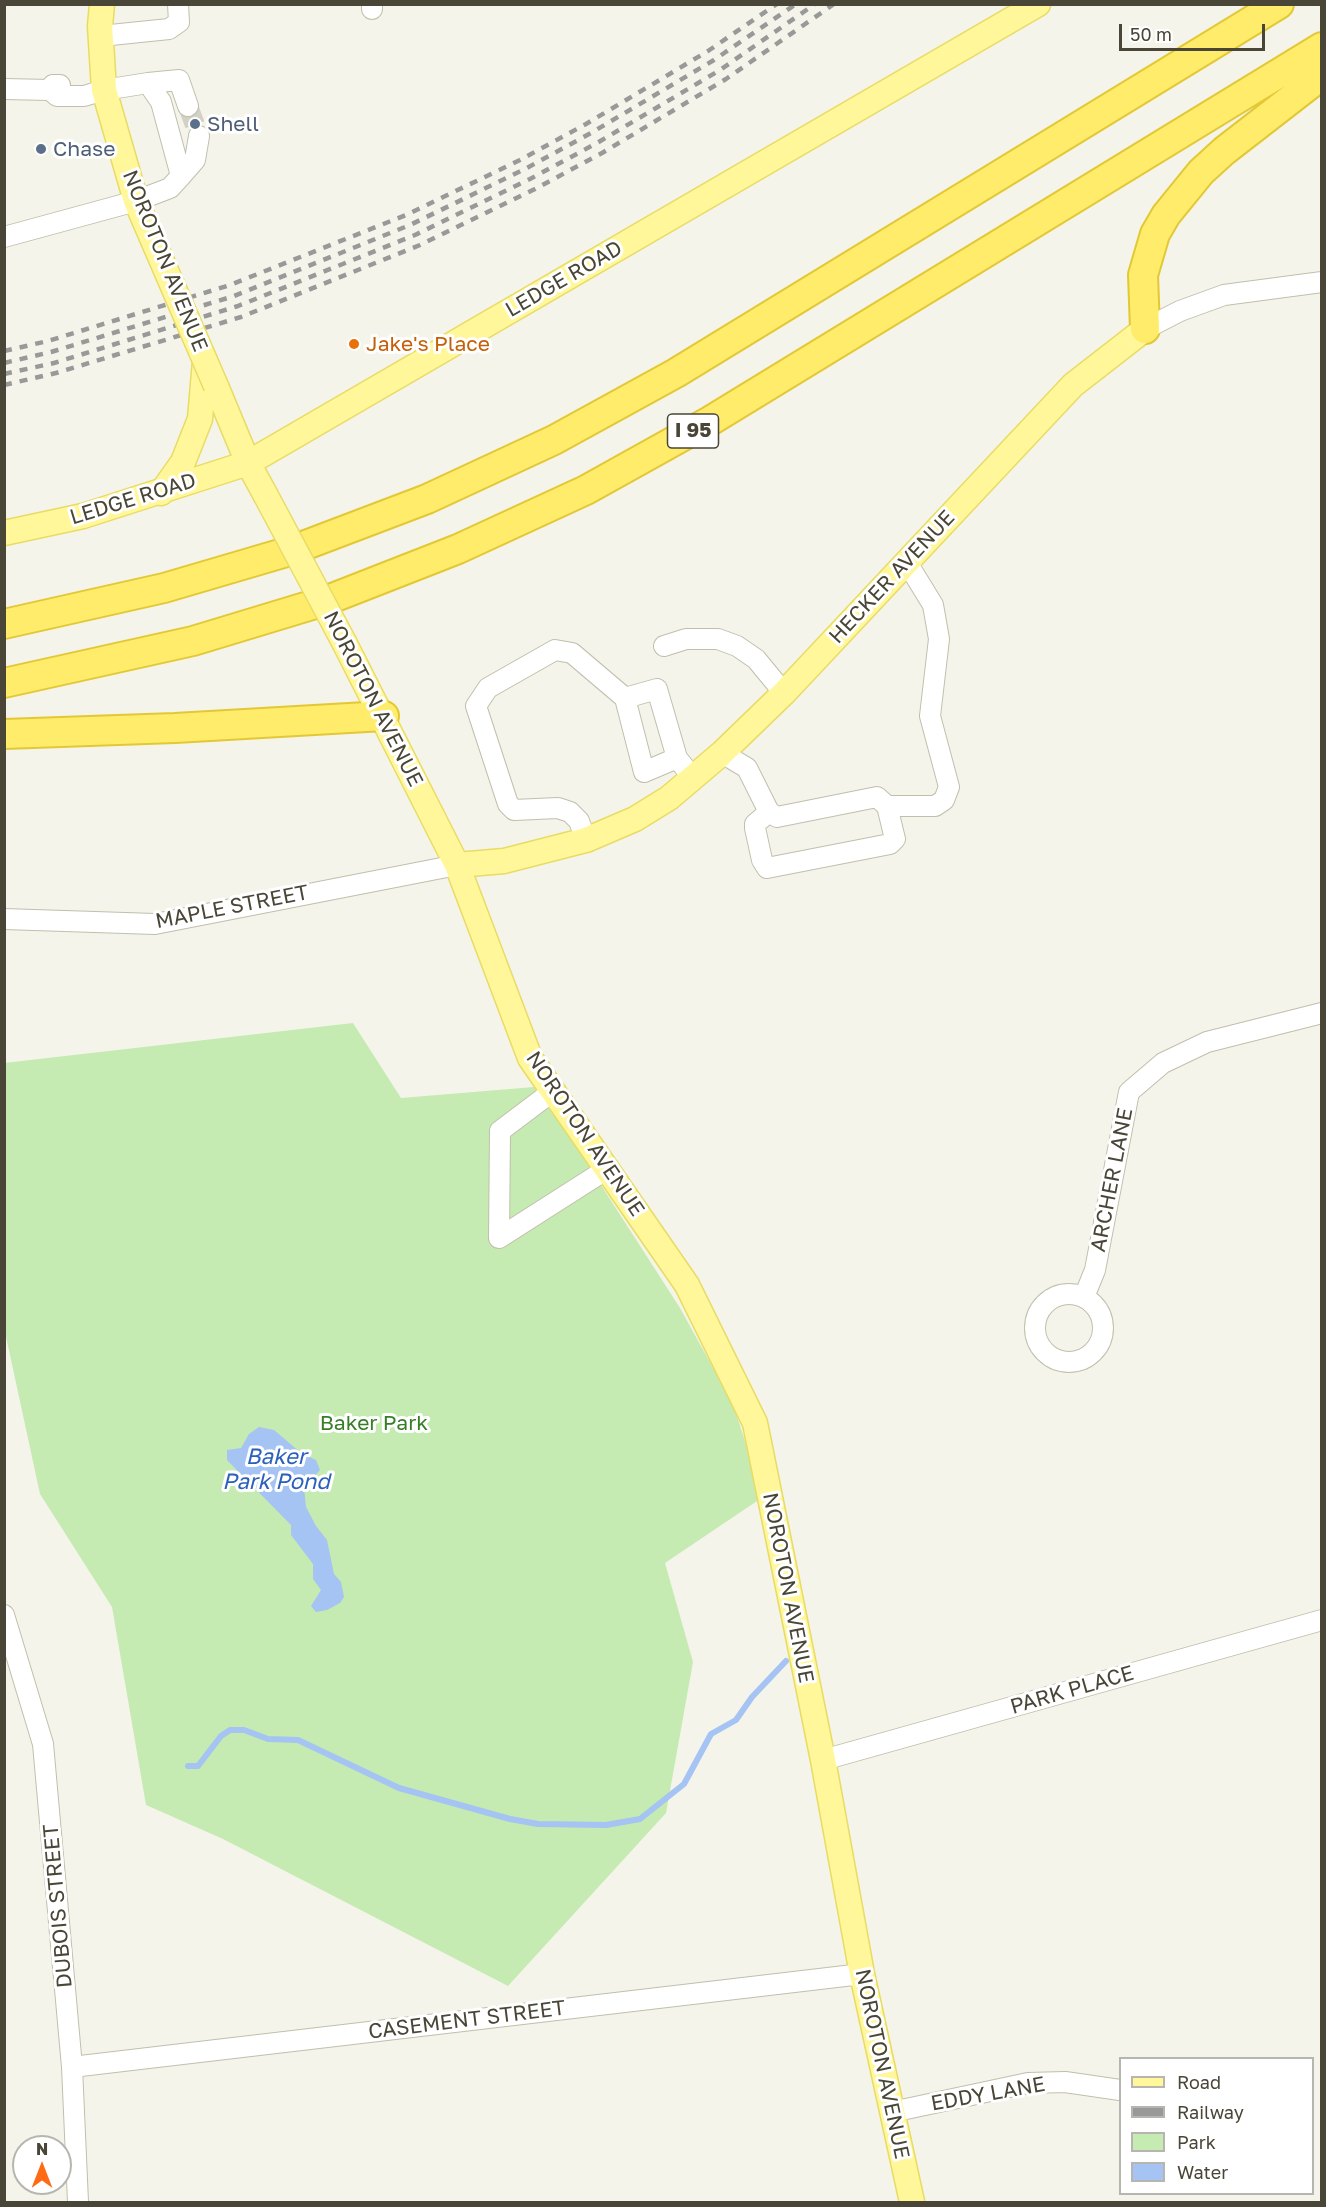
<!DOCTYPE html>
<html>
<head>
<meta charset="utf-8">
<style>
  body { margin:0 }
  #map { position:relative; width:1326px; height:2207px; overflow:hidden; background:#f5f4ea; font-family:"Golos Text",sans-serif }
  canvas { display:block }
  .frame { position:absolute; inset:0; border:6px solid #4a4637; pointer-events:none }
  .legend { position:absolute; left:1119px; top:2057px; width:195px; height:138px; box-sizing:border-box; background:#fff; border:2px solid #b7b5af; margin:0; padding:8px 10px; list-style:none; font-size:18px; color:#4a4637 }
  .legend li { display:flex; align-items:center; gap:12px; height:30px }
  .legend b { width:30px; border:2px solid #b7b5af }
  .north { position:absolute; left:12px; top:2135px; width:60px; height:60px; box-sizing:border-box; background:#fff; border:2px solid #b7b5af; border-radius:50%; rotate:0deg; font-size:16px; font-weight:700; line-height:24px; text-align:center; color:#4a4637 }
  .north::after { content:''; display:block; margin:auto; width:21px; height:27px; background:#ff6a17; clip-path:polygon(50% 0,100% 100%,50% 72%,0 100%) }
  .scale { position:absolute; left:1119px; top:24px; width:146px; height:27px; box-sizing:border-box; border:3px solid #4a4637; border-top:0; padding-left:8px; font-size:18px; line-height:21px; white-space:nowrap; color:#4a4637; -webkit-text-stroke:4px #fff; paint-order:stroke }
</style>
</head>
<body>
<div id="map">
<canvas width="1326" height="2207"></canvas>
<div class="frame"></div>
<ul class="legend">
<li><b style="height:8px;background:#fff799"></b>Road</li>
<li><b style="height:8px;background:#999"></b>Railway</li>
<li><b style="height:16px;background:#c5ebb2"></b>Park</li>
<li><b style="height:16px;background:#a5c3f3"></b>Water</li>
</ul>
<div class="north">N</div>
<div class="scale">50 m</div>
</div>
<script>
const ctx = document.querySelector('canvas').getContext('2d');
ctx.lineJoin = 'round';
function fillPath(path, color) { ctx.fillStyle = color; ctx.fill(path, 'evenodd'); }
const shape = rows => new Path2D(rows.map(r => 'M' + r).join(''));
function trace(path, color, width, dash) { ctx.strokeStyle = color; ctx.lineWidth = width; ctx.lineCap = dash ? 'butt' : 'round'; ctx.setLineDash(dash || []); ctx.stroke(path); }
function label(font, color, halo, rows, align = 'center') {
  ctx.font = font + ' "Golos Text",sans-serif'; ctx.lineWidth = 6; ctx.setLineDash([]); ctx.textBaseline = 'middle'; ctx.strokeStyle = halo; ctx.fillStyle = color; for (const [text, x, y, turn = 0] of rows) {
    ctx.save(); ctx.translate(x, y); ctx.rotate((+turn || 0) * Math.PI / 180); ctx.textAlign = isNaN(turn) ? turn : align; if (halo) ctx.strokeText(text, 0, 0); ctx.fillText(text, 0, 0); ctx.restore();
  }
}
const green = shape([
  [353,1023,401,1098,534,1087,572,1140,680,1308,733,1404,763,1497,665,1563,693,1662,666,1813,508,1986,223,1839,146,1805,112,1607,40,1494,5,1332,4,1063]
]);
const water = shape([
  [259,1427,274,1430,301,1453,316,1460,320,1470,304,1488,306,1507,316,1526,327,1540,334,1574,341,1582,344,1597,340,1603,327,1610,316,1612,311,1606,321,1590,313,1579,313,1564,291,1535,291,1525,227,1460,227,1450,241,1448,249,1434]
]);
const stream = shape([
  [188,1766,198,1766,221,1736,230,1730,244,1730,268,1739,298,1740,399,1788,510,1819,538,1824,606,1825,640,1819,684,1784,711,1734,736,1720,752,1697,786,1661]
]);
const minorTunnel = shape([
  [188,106,199,136]
]);
const minor = shape([
  [372,9,372,4],
  [101,36,169,29,179,22,178,4],
  [148,83,179,80,188,106],
  [4,89,50,90,53,85,60,85],
  [181,176,195,160,199,136],
  [4,237,136,201,170,188,181,176,161,102,148,83,104,90,84,96,57,96,50,90],
  [1145,329,1180,311,1224,295,1322,282],
  [664,646,686,639,718,639,737,646,756,659,784,693],
  [625,698,657,689,677,758],
  [722,753,747,768,769,812,777,817,877,797,887,806,895,839,890,844,767,868,762,860,755,828,755,824,769,812],
  [887,806,935,806,944,800,949,787,930,716,939,639,933,605,906,561],
  [586,840,579,821,570,812,558,808,514,810,508,804,476,706,488,688,555,650,572,653,625,698,644,772,677,758,693,778],
  [4,919,155,924,457,865],
  [553,1091,500,1131,499,1238,607,1169],
  '1035 1328a34 34 0 1 1 68 0a34 34 0 1 1-68 0Z',
  [1084,1297,1095,1270,1129,1092,1163,1063,1207,1042,1322,1013],
  [4,1615,43,1744,72,2067,78,2202],
  [823,1760,1322,1620],
  [72,2067,862,1974],
  [892,2112,1028,2083,1065,2082,1120,2090]
]);
const major = shape([
  [102,4,100,26,104,90,136,201,155,245],
  [216,386,248,463,265,494],
  [161,493,183,462,200,419,205,361],
  [4,533,83,516,248,463,1038,4],
  [345,644,457,865,530,1058,687,1285,755,1423,823,1760,862,1974,912,2202],
  [457,865,504,861,586,840,635,819,669,798,722,753,784,693,1073,385,1145,329]
]);
const highway = shape([
  [1145,329,1143,275,1155,234,1166,215,1201,172,1224,151,1322,75],
  [4,624,164,588,290,551,427,499,554,440,676,373,1279,4],
  [4,683,193,641,325,601,458,549,586,490,710,421,1322,47],
  [4,734,175,728,384,716]
]);
const rail = shape([
  [4,351,48,341,230,285,406,215,520,160,586,124,708,51,777,4],
  [4,363,51,352,234,296,410,225,525,169,591,133,714,60,796,4],
  [4,374,54,363,238,306,415,235,530,179,597,143,720,70,815,4],
  [4,385,56,373,241,317,420,245,535,189,602,153,726,79,834,4]
]);
const majorBridge = shape([
  [155,245,216,386],
  [265,494,345,644]
]);
const markers = [
  [195,124,6,"#5c6f8a"],
  [41,149,6,"#5c6f8a"],
  [354,344,6,"#e8710a"]
];
const shields = [
  [693,431,51]
];
const shieldNames = [
  ["I 95",693,431]
];
const serviceNames = [
  ["Shell",207,124],
  ["Chase",53,149]
];
const streetNames = [
  ["NOROTON AVENUE",165,261,68],
  ["LEDGE ROAD",564,279,-30],
  ["LEDGE ROAD",133,499,-17],
  ["HECKER AVENUE",892,577,-47],
  ["NOROTON AVENUE",373,699,63],
  ["MAPLE STREET",232,907,-11],
  ["NOROTON AVENUE",585,1134,56],
  ["ARCHER LANE",1112,1180,-79],
  ["NOROTON AVENUE",788,1588,79],
  ["PARK PLACE",1072,1690,-16],
  ["DUBOIS STREET",58,1906,-95],
  ["CASEMENT STREET",467,2020,-7],
  ["NOROTON AVENUE",882,2064,78],
  ["EDDY LANE",988,2094,-10]
];
const foodNames = [
  ["Jake's Place",366,344]
];
const parkNames = [
  ["Baker Park",374,1423]
];
const waterNames = [
  ["Baker",276,1457],
  ["Park Pond",276,1482]
];
fillPath(green, '#c5ebb2');
fillPath(water, '#a5c3f3');
trace(stream, '#a5c3f3', 6);
trace(minorTunnel, '#d3d1c6', 20, [20, 10]);
trace(minor, '#c1bfac', 22);
trace(major, '#e8dc65', 27);
trace(highway, '#e3c836', 32);
trace(minor, '#fff', 20);
trace(major, '#fff799', 24);
trace(highway, '#ffec6b', 28);
trace(rail, '#999', 4.5, [8, 8]);
trace(majorBridge, '#e8dc65', 27, []);
trace(majorBridge, '#fff799', 24);
for (const [x, y, r, color] of markers) { const dot = new Path2D(); dot.arc(x, y, r, 0, 2 * Math.PI); ctx.fillStyle = color; ctx.fill(dot); trace(dot, '#fff', 2); }
for (const [x, y, w] of shields) { const box = new Path2D(); box.roundRect(x - w / 2, y - 17, w, 34, 4.5); ctx.fillStyle = '#fff'; ctx.fill(box); trace(box, '#4a4637', 1.5); }
label('bold 20px', '#4a4637', null, shieldNames);
label('21px', '#4e5e75', '#fff', serviceNames, 'left');
label('21px', '#4a4637', '#fff', streetNames);
label('21px', '#c56008', '#fff', foodNames, 'left');
label('21px', '#367f27', '#fff', parkNames);
label('italic 22px', '#2b60bb', '#fff', waterNames);
</script>
</body>
</html>
